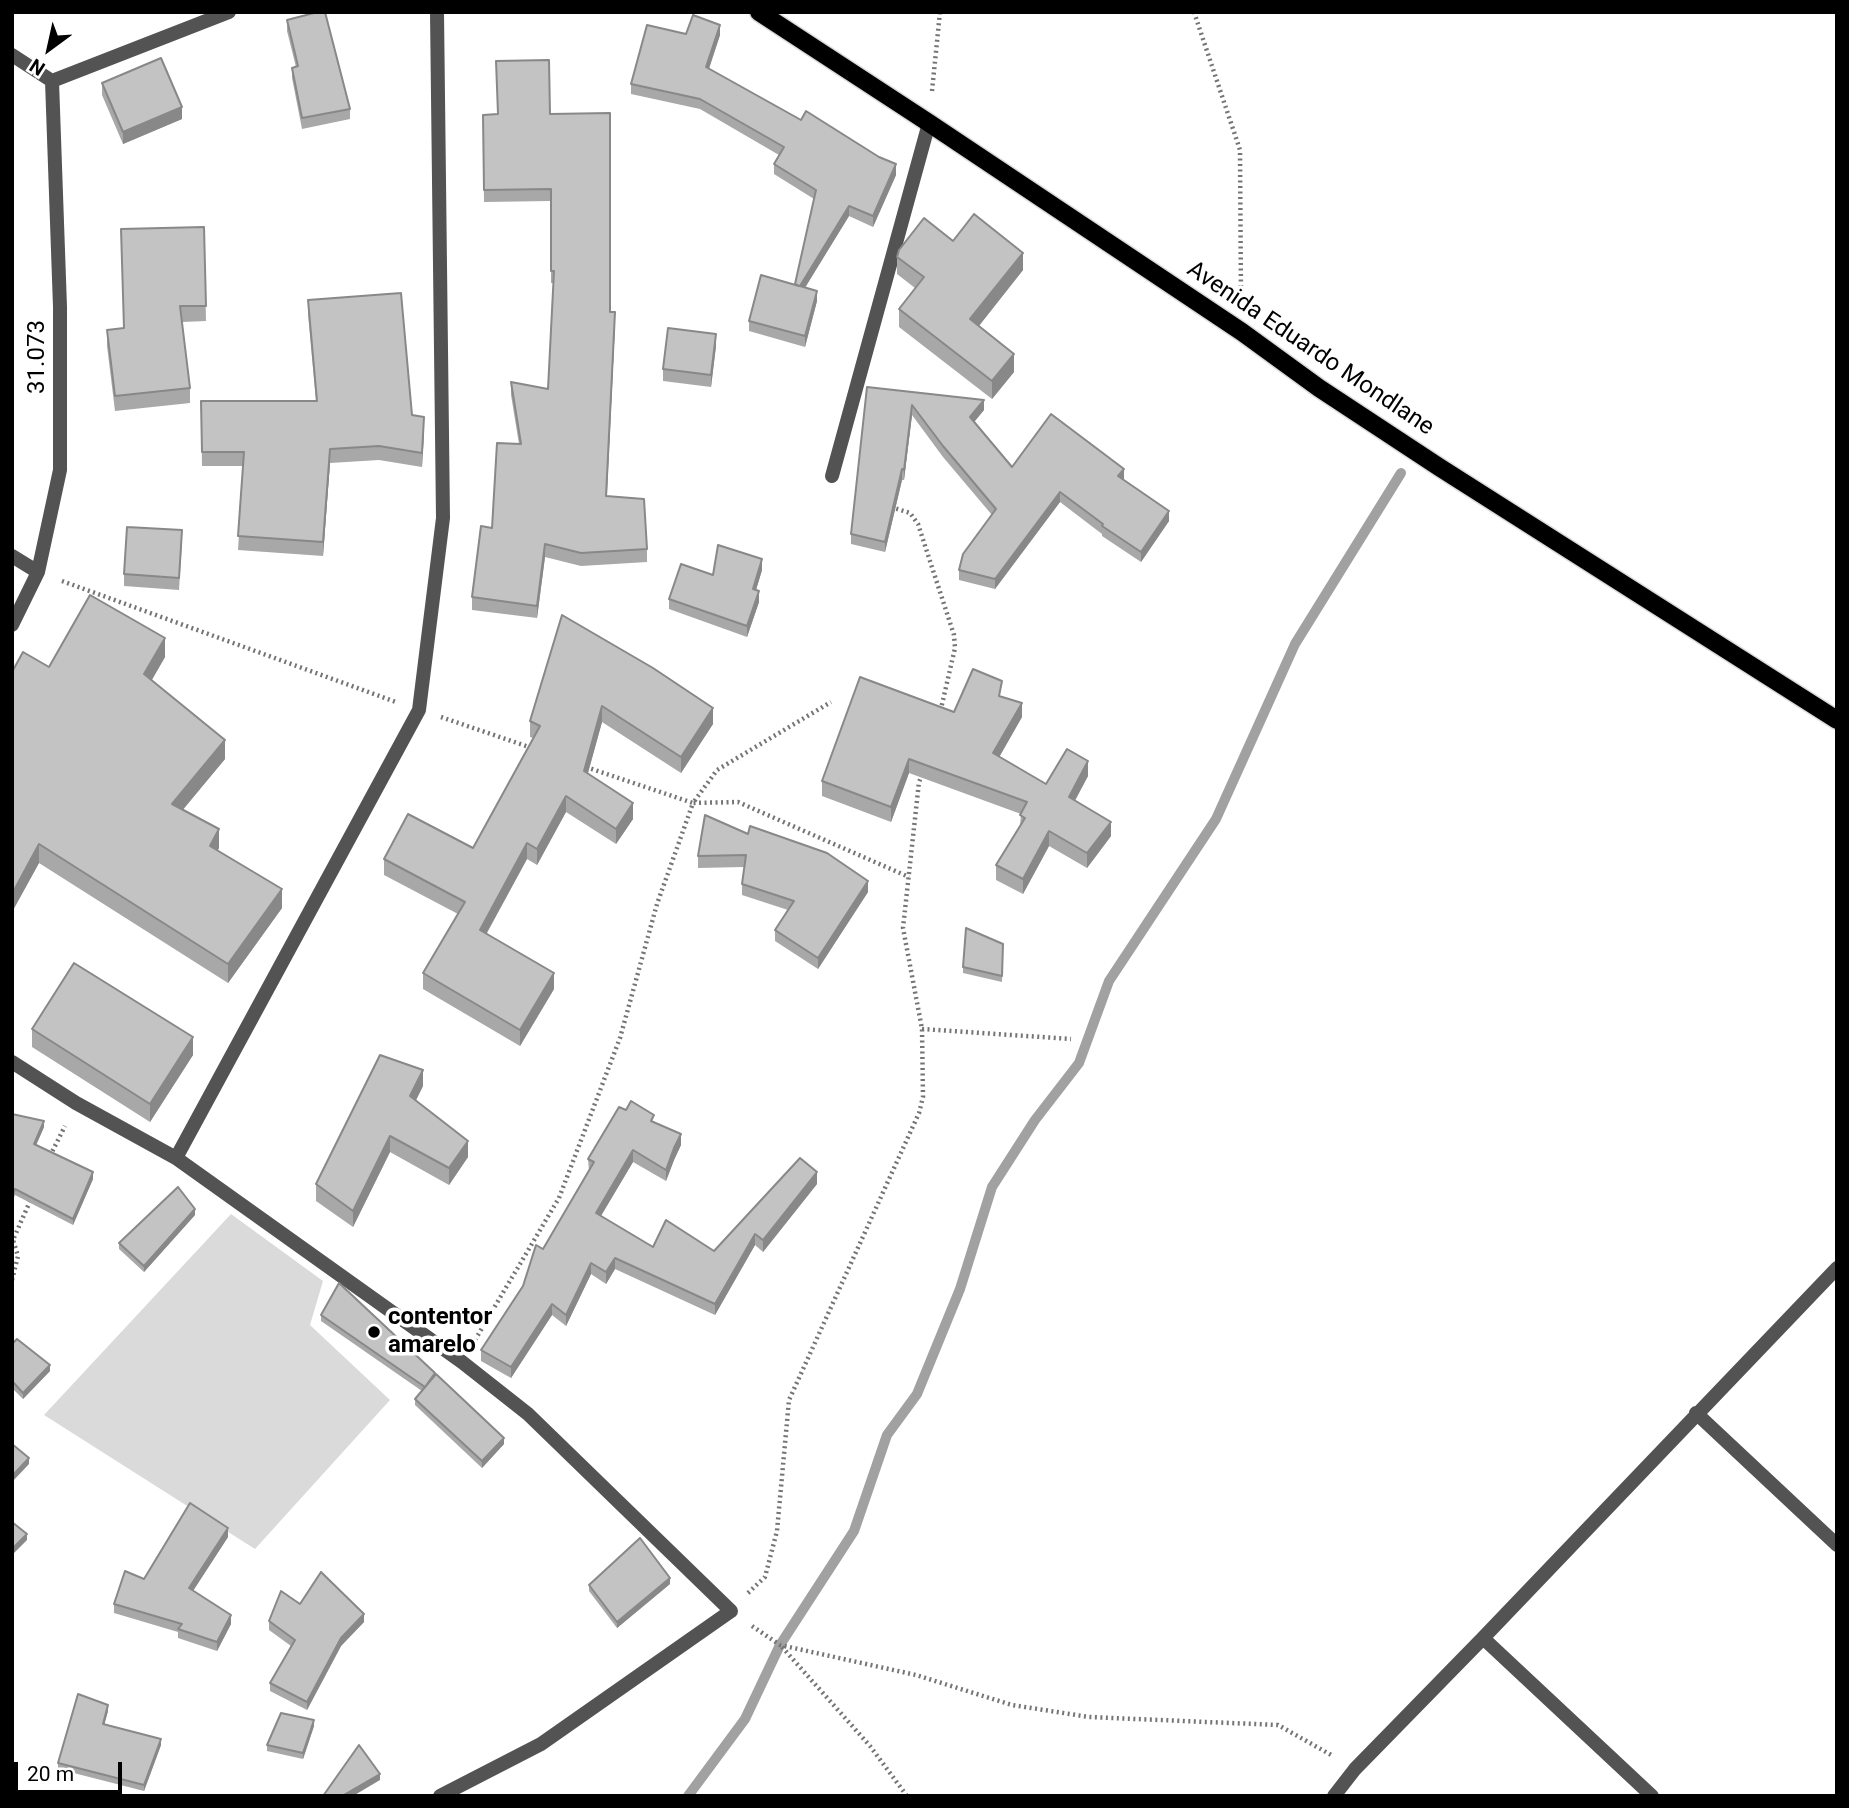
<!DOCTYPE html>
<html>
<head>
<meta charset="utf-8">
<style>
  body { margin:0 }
  #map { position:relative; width:1849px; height:1808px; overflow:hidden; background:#fff; font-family:Roboto,sans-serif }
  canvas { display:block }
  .frame { position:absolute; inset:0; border:14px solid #000; pointer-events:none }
  .north { position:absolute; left:14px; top:14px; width:70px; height:70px; -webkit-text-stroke:5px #fff; paint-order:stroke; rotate:213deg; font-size:19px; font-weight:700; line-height:28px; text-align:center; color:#000 }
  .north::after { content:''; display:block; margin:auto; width:24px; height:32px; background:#000; clip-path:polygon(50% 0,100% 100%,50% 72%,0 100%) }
  .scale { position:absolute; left:14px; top:1762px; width:108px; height:32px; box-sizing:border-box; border:4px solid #000; border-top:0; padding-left:9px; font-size:21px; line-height:24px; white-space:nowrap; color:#000; -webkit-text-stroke:5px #fff; paint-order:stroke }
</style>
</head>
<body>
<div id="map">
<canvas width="1849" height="1808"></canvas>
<div class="frame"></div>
<div class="north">N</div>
<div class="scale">20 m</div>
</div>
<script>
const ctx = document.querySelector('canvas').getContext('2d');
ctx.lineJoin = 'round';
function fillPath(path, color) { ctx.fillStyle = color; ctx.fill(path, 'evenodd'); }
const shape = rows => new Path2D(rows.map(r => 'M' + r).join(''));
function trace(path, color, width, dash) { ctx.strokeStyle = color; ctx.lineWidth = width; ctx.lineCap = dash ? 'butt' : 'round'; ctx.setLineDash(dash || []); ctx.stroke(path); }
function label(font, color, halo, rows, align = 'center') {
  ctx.font = font + ' Roboto,sans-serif'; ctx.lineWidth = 7; ctx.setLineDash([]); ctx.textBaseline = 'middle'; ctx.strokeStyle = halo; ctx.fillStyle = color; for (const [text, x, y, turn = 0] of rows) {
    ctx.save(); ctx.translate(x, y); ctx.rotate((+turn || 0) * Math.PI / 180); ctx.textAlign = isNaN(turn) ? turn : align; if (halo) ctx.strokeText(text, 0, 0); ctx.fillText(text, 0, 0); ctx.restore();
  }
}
const green = shape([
  [231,1214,323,1281,310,1325,390,1400,255,1549,44,1415]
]);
const stream = shape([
  [688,1796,745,1719,780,1645,854,1531,887,1435,917,1394,960,1289,992,1187,1035,1120,1079,1063,1109,981,1216,819,1295,644,1401,473]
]);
const path = shape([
  [1194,12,1240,150,1241,299],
  [932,91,940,12],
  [891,507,910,513,918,524,954,635,955,648,940,713],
  [62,581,396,702],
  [441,717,532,748],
  [586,767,693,803,717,770,831,702],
  [922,1029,1071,1039],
  [50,1156,65,1126],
  [12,1280,18,1256,13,1240,31,1199],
  [475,1340,559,1198,620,1038,657,904,693,803,738,802,909,877],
  [748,1593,765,1577,777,1531,789,1400,919,1113,923,1097,922,1029,903,928,919,782,922,775],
  [752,1626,780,1645,916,1675,1012,1705,1089,1717,1278,1725,1333,1756],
  [782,1647,870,1746,907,1796],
  [12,1795,14,1796]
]);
const minor = shape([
  [12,55,52,81,229,12],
  [832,476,929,123],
  [12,556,38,572],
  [12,625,38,572,60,470,60,307,52,81],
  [12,1062,76,1103,176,1158,462,1362,528,1414,731,1611,541,1744,440,1796],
  [176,1158,419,710,443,518,437,12],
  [1696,1413,1837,1545],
  [1483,1638,1652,1796],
  [1334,1796,1355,1769,1483,1638,1837,1268]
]);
const primary = shape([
  [759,12,929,123,1242,332,1319,388,1439,467,1837,720]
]);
const wall = shape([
  [287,20,350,109,350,119,302,129,292,78,292,68,296,67,287,31],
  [686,34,720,35,709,69,896,175,873,227,849,216,805,287,817,301,805,347,749,331,749,321,795,285,814,199,774,174,774,164,779,155,700,109,631,94,631,84],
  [102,83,182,119,123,144,102,95],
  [550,114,615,325,607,496,647,549,647,562,581,566,545,557,537,618,472,610,472,597,492,528,519,444,511,395,511,382,548,389,554,283,551,283,551,201,484,202,483,115],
  [204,227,206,321,182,322,190,388,190,403,115,411,107,346,107,330,123,328],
  [953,241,1023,270,979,326,1014,372,992,399,899,327,899,309,915,288,897,274,897,257],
  [308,300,412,415,424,431,422,467,379,460,330,463,323,556,238,550,243,466,202,466,201,401,316,401,308,314],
  [716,346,711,387,663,381,663,369],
  [867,387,984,410,974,422,1012,467,1124,479,1123,480,1169,521,1141,562,1102,536,1102,534,1060,502,995,589,959,580,959,570,992,515,943,457,912,415,904,480,902,480,885,552,851,544,851,534],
  [182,542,179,590,124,586,124,574],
  [762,570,756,590,759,602,747,637,669,609,669,599,713,575],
  [562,615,713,724,681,773,602,722,588,773,633,819,616,844,566,812,537,865,527,859,487,933,554,989,520,1046,423,989,423,973,458,914,384,875,384,859,473,848,533,738,530,737,530,721],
  [165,657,152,680,225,759,182,810,219,848,217,851,282,908,228,983,39,863,12,912,49,667],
  [1002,697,1022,717,999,757,1046,784,1088,776,1075,801,1111,836,1087,868,1049,846,1023,894,996,880,996,865,1020,826,1021,814,909,773,891,822,822,796,822,781,954,712],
  [705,815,868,892,818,969,775,941,775,930,788,910,742,895,742,884,744,867,698,868,698,856],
  [1003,944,1002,982,963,973,963,967],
  [32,1029,193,1055,150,1122,32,1047],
  [423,1086,416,1100,468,1157,449,1185,390,1152,353,1227,316,1201,316,1184],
  [12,1114,44,1127,36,1145,93,1179,73,1225,15,1195,12,1203],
  [654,1122,681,1145,674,1160,666,1181,633,1162,601,1216,653,1247,714,1251,817,1184,763,1252,755,1245,715,1315,615,1269,606,1284,591,1274,566,1326,552,1315,511,1378,481,1361,481,1350,523,1286,543,1249,589,1171,588,1159],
  [195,1215,144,1272,119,1249,119,1243],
  [321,1315,435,1376,504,1444,482,1468,415,1405,415,1399,422,1391,321,1321],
  [12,1344,50,1371,23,1399,12,1388],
  [228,1537,193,1591,231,1624,217,1651,178,1638,178,1632,114,1613,114,1604,144,1579],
  [670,1584,617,1628,589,1591,589,1585],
  [300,1604,364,1622,341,1646,307,1710,270,1691,270,1683,291,1646,269,1630,269,1621],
  [108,1711,104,1724,161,1745,144,1791,58,1769,58,1763],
  [314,1726,303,1759,267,1751,267,1745]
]);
const shadedWall = shape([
  [720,25,720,35,706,77,706,67],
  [182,107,182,119,123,144,123,132],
  [896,164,896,175,873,227,873,216],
  [849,206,849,216,800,296,800,286],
  [1023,253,1023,270,970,337,970,319],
  [817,291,817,301,805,347,805,336],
  [615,312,615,325,606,509,606,496],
  [716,334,716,346,711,387,711,375],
  [1014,354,1014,372,992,399,992,381],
  [984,400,984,410,970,427,970,417],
  [912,405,912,415,904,480,904,470],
  [424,417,424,431,422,467,422,453],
  [330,449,330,463,323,556,323,542],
  [902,469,902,480,885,552,885,542],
  [1124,469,1124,479,1118,486,1118,476],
  [1060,492,1060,502,995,589,995,579],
  [1169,511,1169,521,1141,562,1141,552],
  [545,544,545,557,537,618,537,606],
  [762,559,762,570,753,600,753,589],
  [759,591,759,602,747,637,747,626],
  [165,638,165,657,144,693,144,674],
  [1022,703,1022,717,993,768,993,753],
  [602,706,602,722,584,787,584,771],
  [713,708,713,724,681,773,681,757],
  [225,740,225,759,172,823,172,804],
  [909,759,909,773,891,822,891,807],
  [1088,761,1088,776,1069,811,1069,797],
  [566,796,566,812,537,865,537,849],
  [633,803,633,819,616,844,616,829],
  [1111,822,1111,836,1087,868,1087,853],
  [219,829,219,848,210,865,210,846],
  [1049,831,1049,846,1023,894,1023,879],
  [527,843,527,859,480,945,480,930],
  [39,844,39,863,12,912,12,894],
  [868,881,868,892,818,969,818,958],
  [282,889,282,908,228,983,228,964],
  [554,973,554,989,520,1046,520,1030],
  [193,1037,193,1055,150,1122,150,1104],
  [423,1070,423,1086,410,1112,410,1096],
  [44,1121,44,1127,34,1150,34,1144],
  [681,1134,681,1145,674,1160,666,1181,666,1170,674,1148],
  [390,1136,390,1152,353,1227,353,1211],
  [468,1141,468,1157,449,1185,449,1168],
  [633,1150,633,1162,596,1224,596,1213],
  [93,1172,93,1179,73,1225,73,1219],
  [817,1172,817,1184,763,1252,763,1240],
  [195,1209,195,1215,144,1272,144,1266],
  [755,1234,755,1245,715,1315,715,1304],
  [615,1258,615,1269,606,1284,606,1272],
  [591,1263,591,1274,566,1326,566,1315],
  [552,1304,552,1315,511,1378,511,1367],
  [50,1365,50,1371,23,1399,23,1393],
  [504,1438,504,1444,482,1468,482,1461],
  [29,1458,29,1464,12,1482,12,1476],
  [228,1528,228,1537,189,1597,189,1588],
  [27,1534,27,1540,12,1555,12,1549],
  [670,1578,670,1584,617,1628,617,1622],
  [364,1614,364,1622,341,1646,307,1710,307,1702,341,1638],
  [231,1615,231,1624,217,1651,217,1642],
  [108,1705,108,1711,103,1730,103,1724],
  [314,1720,314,1726,303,1759,303,1753],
  [161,1739,161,1745,144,1791,144,1785],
  [380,1774,380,1780,353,1796,342,1796]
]);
const building = shape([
  [318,12,325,12,350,109,302,118,292,68,298,66,287,20,318,12],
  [693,15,720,25,706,67,801,120,806,111,879,157,896,164,873,216,849,206,800,286,817,291,805,336,749,321,761,275,799,286,795,284,816,190,774,164,784,147,700,99,631,84,647,25,686,34,693,15],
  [161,58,182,107,123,132,102,83,161,58],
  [549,60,550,114,610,113,610,312,615,312,606,496,644,499,647,549,581,553,545,544,537,606,472,597,481,526,492,528,497,443,521,444,511,382,548,389,554,271,551,271,551,189,484,190,483,115,498,114,496,61,549,60],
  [974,214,1023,253,970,319,1014,354,992,381,899,309,924,277,897,257,899,250,924,218,953,241,974,214],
  [204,227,206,306,180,306,190,388,115,396,107,330,124,328,121,229,204,227],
  [401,293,412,415,424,417,422,453,379,446,330,449,323,542,238,536,244,452,202,452,201,401,317,401,308,300,401,293],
  [668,328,716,334,711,375,663,369,668,328],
  [867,387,984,400,970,417,1012,467,1051,414,1124,469,1118,476,1169,511,1141,552,1102,526,1103,524,1060,492,995,579,959,570,963,554,996,509,943,446,912,405,904,470,902,469,885,542,851,534,867,387],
  [127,527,182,530,179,578,124,574,127,527],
  [718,545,762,559,753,589,759,591,747,626,669,599,681,564,713,575,718,545],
  [90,595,165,638,144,674,225,740,172,804,219,829,210,846,282,889,228,964,39,844,12,894,12,672,23,652,49,667,90,595],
  [562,615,653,668,713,708,681,757,602,706,584,771,633,803,616,829,566,796,537,849,527,843,480,930,554,973,520,1030,423,973,465,902,384,859,408,814,473,848,540,726,530,721,562,615],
  [973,669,1002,681,999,696,1022,703,993,753,1046,784,1067,749,1088,761,1069,797,1111,822,1087,853,1049,831,1023,879,996,865,1025,818,1020,815,1027,802,909,759,891,807,822,781,860,677,954,712,973,669],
  [705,815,748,834,750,826,827,853,868,881,818,958,775,930,794,901,742,884,746,855,698,856,705,815],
  [966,928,1003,944,1002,976,963,967,966,928],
  [74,963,193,1037,150,1104,32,1029,74,963],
  [380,1055,423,1070,410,1096,468,1141,449,1168,390,1136,353,1211,316,1184,380,1055],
  [631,1101,654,1115,651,1121,681,1134,674,1148,666,1170,633,1150,596,1213,653,1247,666,1220,714,1251,800,1158,817,1172,763,1240,755,1234,715,1304,615,1258,606,1272,591,1263,566,1315,552,1304,511,1367,481,1350,523,1286,536,1245,543,1249,594,1162,588,1159,619,1107,626,1110,631,1101],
  [12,1114,44,1121,34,1144,93,1172,73,1219,15,1189,12,1197,12,1114],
  [178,1187,195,1209,144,1266,119,1243,178,1187],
  [339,1283,435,1373,425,1387,321,1315,339,1283],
  [17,1339,50,1365,23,1393,12,1381,12,1344,17,1339],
  [436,1374,504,1438,482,1461,415,1399,436,1374],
  [12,1444,29,1458,12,1476,12,1444],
  [190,1503,228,1528,189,1588,231,1615,217,1642,178,1629,182,1624,114,1604,125,1571,144,1579,190,1503],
  [12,1522,27,1534,12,1549,12,1522],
  [640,1538,670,1578,617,1622,589,1585,640,1538],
  [321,1572,364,1614,341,1638,307,1702,270,1683,295,1640,269,1621,281,1591,300,1604,321,1572],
  [78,1694,108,1705,103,1724,161,1739,144,1785,58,1763,78,1694],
  [281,1713,314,1720,303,1753,267,1745,281,1713],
  [359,1745,380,1774,342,1796,323,1796,359,1745]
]);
const markers = [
  [374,1332,7,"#000"]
];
const streetNames = [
  ["Avenida Eduardo Mondlane",1310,349,34],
  ["31.073",38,357,-90]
];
const poiNames = [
  ["contentor",388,1318],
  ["amarelo",388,1346]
];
fillPath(green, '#dadada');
trace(stream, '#a1a1a1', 10);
trace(primary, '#dbdbdb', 21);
trace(path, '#757575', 4.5, [2, 3.5]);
trace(minor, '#535353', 14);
trace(primary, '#000', 18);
fillPath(wall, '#a8a8a8');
fillPath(shadedWall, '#888');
fillPath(building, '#c3c3c3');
trace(building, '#888', 2);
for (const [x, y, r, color] of markers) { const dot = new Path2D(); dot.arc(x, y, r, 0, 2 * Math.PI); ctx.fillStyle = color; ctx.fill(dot); trace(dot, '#fff', 2.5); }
label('24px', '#000', '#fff', streetNames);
label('bold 24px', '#000', '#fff', poiNames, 'left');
</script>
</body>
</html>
